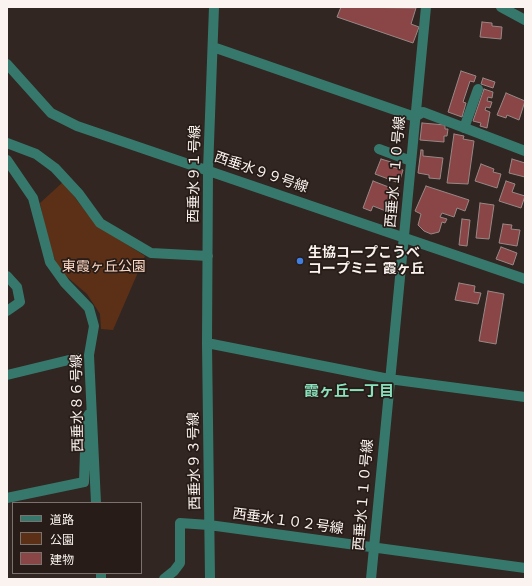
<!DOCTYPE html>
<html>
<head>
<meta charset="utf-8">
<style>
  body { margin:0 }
  #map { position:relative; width:532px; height:586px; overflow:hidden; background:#312621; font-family:"DejaVu Sans","Noto Sans JP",sans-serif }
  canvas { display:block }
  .frame { position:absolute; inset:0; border:8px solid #faf3ef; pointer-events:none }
  .legend { position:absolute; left:12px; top:502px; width:130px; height:72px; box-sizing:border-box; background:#271c17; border:1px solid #7b726d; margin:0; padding:5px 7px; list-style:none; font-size:12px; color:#faf3ef }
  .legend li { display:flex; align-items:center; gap:8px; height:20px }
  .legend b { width:20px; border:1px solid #7b726d }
</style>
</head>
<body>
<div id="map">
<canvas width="532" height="586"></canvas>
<div class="frame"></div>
<ul class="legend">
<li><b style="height:5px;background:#37786d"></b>道路</li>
<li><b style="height:11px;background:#5c3017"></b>公園</li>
<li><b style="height:11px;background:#8a4646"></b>建物</li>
</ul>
</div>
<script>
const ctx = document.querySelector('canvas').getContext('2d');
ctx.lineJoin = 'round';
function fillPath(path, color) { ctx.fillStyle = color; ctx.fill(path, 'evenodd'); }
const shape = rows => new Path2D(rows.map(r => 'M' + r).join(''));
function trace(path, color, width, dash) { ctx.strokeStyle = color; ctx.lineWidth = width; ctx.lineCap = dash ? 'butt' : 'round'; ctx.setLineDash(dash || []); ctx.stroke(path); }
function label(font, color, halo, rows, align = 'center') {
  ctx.font = font + ' "DejaVu Sans","Noto Sans JP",sans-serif'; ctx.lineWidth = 3.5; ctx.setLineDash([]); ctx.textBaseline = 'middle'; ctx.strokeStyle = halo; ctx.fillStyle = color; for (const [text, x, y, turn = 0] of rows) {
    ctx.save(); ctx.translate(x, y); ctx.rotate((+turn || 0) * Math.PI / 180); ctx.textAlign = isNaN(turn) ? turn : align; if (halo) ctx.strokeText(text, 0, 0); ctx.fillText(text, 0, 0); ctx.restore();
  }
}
const green = shape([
  [63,182,96,225,145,256,113,330,101,329,100,314,87,294,59,270,48,242,40,203]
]);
const building = shape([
  [341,7,416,8,411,24,419,27,413,43,337,17,341,7],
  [482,22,492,23,492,26,502,27,501,39,480,37,482,22],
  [461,71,476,76,474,82,470,81,463,102,466,103,462,117,448,112,461,71],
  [483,78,495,82,493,88,481,84,483,78],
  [484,89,493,92,492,98,488,97,487,101,492,102,490,108,486,107,485,110,490,112,487,128,480,126,481,123,473,121,484,89],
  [506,93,525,101,519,120,507,115,506,118,497,115,506,93],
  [422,123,445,125,445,129,448,129,447,136,444,136,444,142,420,140,422,123],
  [454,134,464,136,463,139,474,141,468,184,447,183,454,134],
  [421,150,423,150,423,156,443,158,440,179,429,178,429,175,418,173,421,150],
  [381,159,391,162,390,166,403,170,399,183,375,174,381,159],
  [512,159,525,163,525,177,509,173,512,159],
  [481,164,494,169,493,172,501,174,497,188,475,181,481,164],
  [373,181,399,191,391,213,373,206,371,211,363,208,373,181],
  [506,181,515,184,512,192,525,196,521,208,499,201,506,181],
  [426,186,469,200,465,211,457,208,454,217,442,213,440,217,447,219,445,223,442,222,439,232,431,234,424,231,418,225,421,214,415,211,426,186],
  [480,203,494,205,489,239,476,238,480,203],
  [462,219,470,220,467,246,459,245,462,219],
  [503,224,512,225,511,229,520,230,517,246,499,243,503,224],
  [501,247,517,253,513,265,496,259,501,247],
  [459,283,475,286,474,292,481,293,478,304,455,300,459,283],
  [488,291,504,294,496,344,479,341,488,291]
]);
const minor = shape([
  [501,7,525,20],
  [213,47,415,117,423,112,525,151],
  [7,64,51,113,77,126,525,279],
  [464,128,478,89],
  [7,143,36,154,55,168,79,194,100,223,151,253,208,256],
  [379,149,411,161],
  [7,160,33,198,50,262,65,283,89,308,94,326,89,355,96,503],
  [7,276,17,287,20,302,7,311],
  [207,343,389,379,525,397],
  [7,375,77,358],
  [7,498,84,482,86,420,89,414],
  [101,579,101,573],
  [164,579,174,571,180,563,180,523,209,525,525,568],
  [210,579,207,343,208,170,214,7],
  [371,579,426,7]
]);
const markers = [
  [300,261,4,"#3f7fe0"]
];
const streetNames = [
  ["西垂水１１０号線",396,172,-85],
  ["西垂水９９号線",261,173,19],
  ["西垂水９１号線",195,174,-89],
  ["西垂水８６号線",78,403,-91],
  ["西垂水９３号線",195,461,-91],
  ["西垂水１１０号線",364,495,-85],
  ["西垂水１０２号線",288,522,8]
];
const poiNames = [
  ["生協コープこうべ",308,253],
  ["コープミニ 霞ヶ丘",308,269]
];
const parkNames = [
  ["東霞ヶ丘公園",104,267]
];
const neighbourhoodNames = [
  ["霞ヶ丘一丁目",349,392]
];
fillPath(green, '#5c3017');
fillPath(building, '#8a4646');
trace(building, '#978887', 1);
trace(minor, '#37786d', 10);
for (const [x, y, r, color] of markers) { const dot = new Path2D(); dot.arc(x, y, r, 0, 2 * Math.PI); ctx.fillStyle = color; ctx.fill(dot); trace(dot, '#271c17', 1.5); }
label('14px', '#faf3ef', '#271c17', streetNames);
label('bold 14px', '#faf3ef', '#271c17', poiNames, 'left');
label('14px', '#fbd6c3', '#271c17', parkNames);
label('bold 15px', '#89e1bd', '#271c17', neighbourhoodNames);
</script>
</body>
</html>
